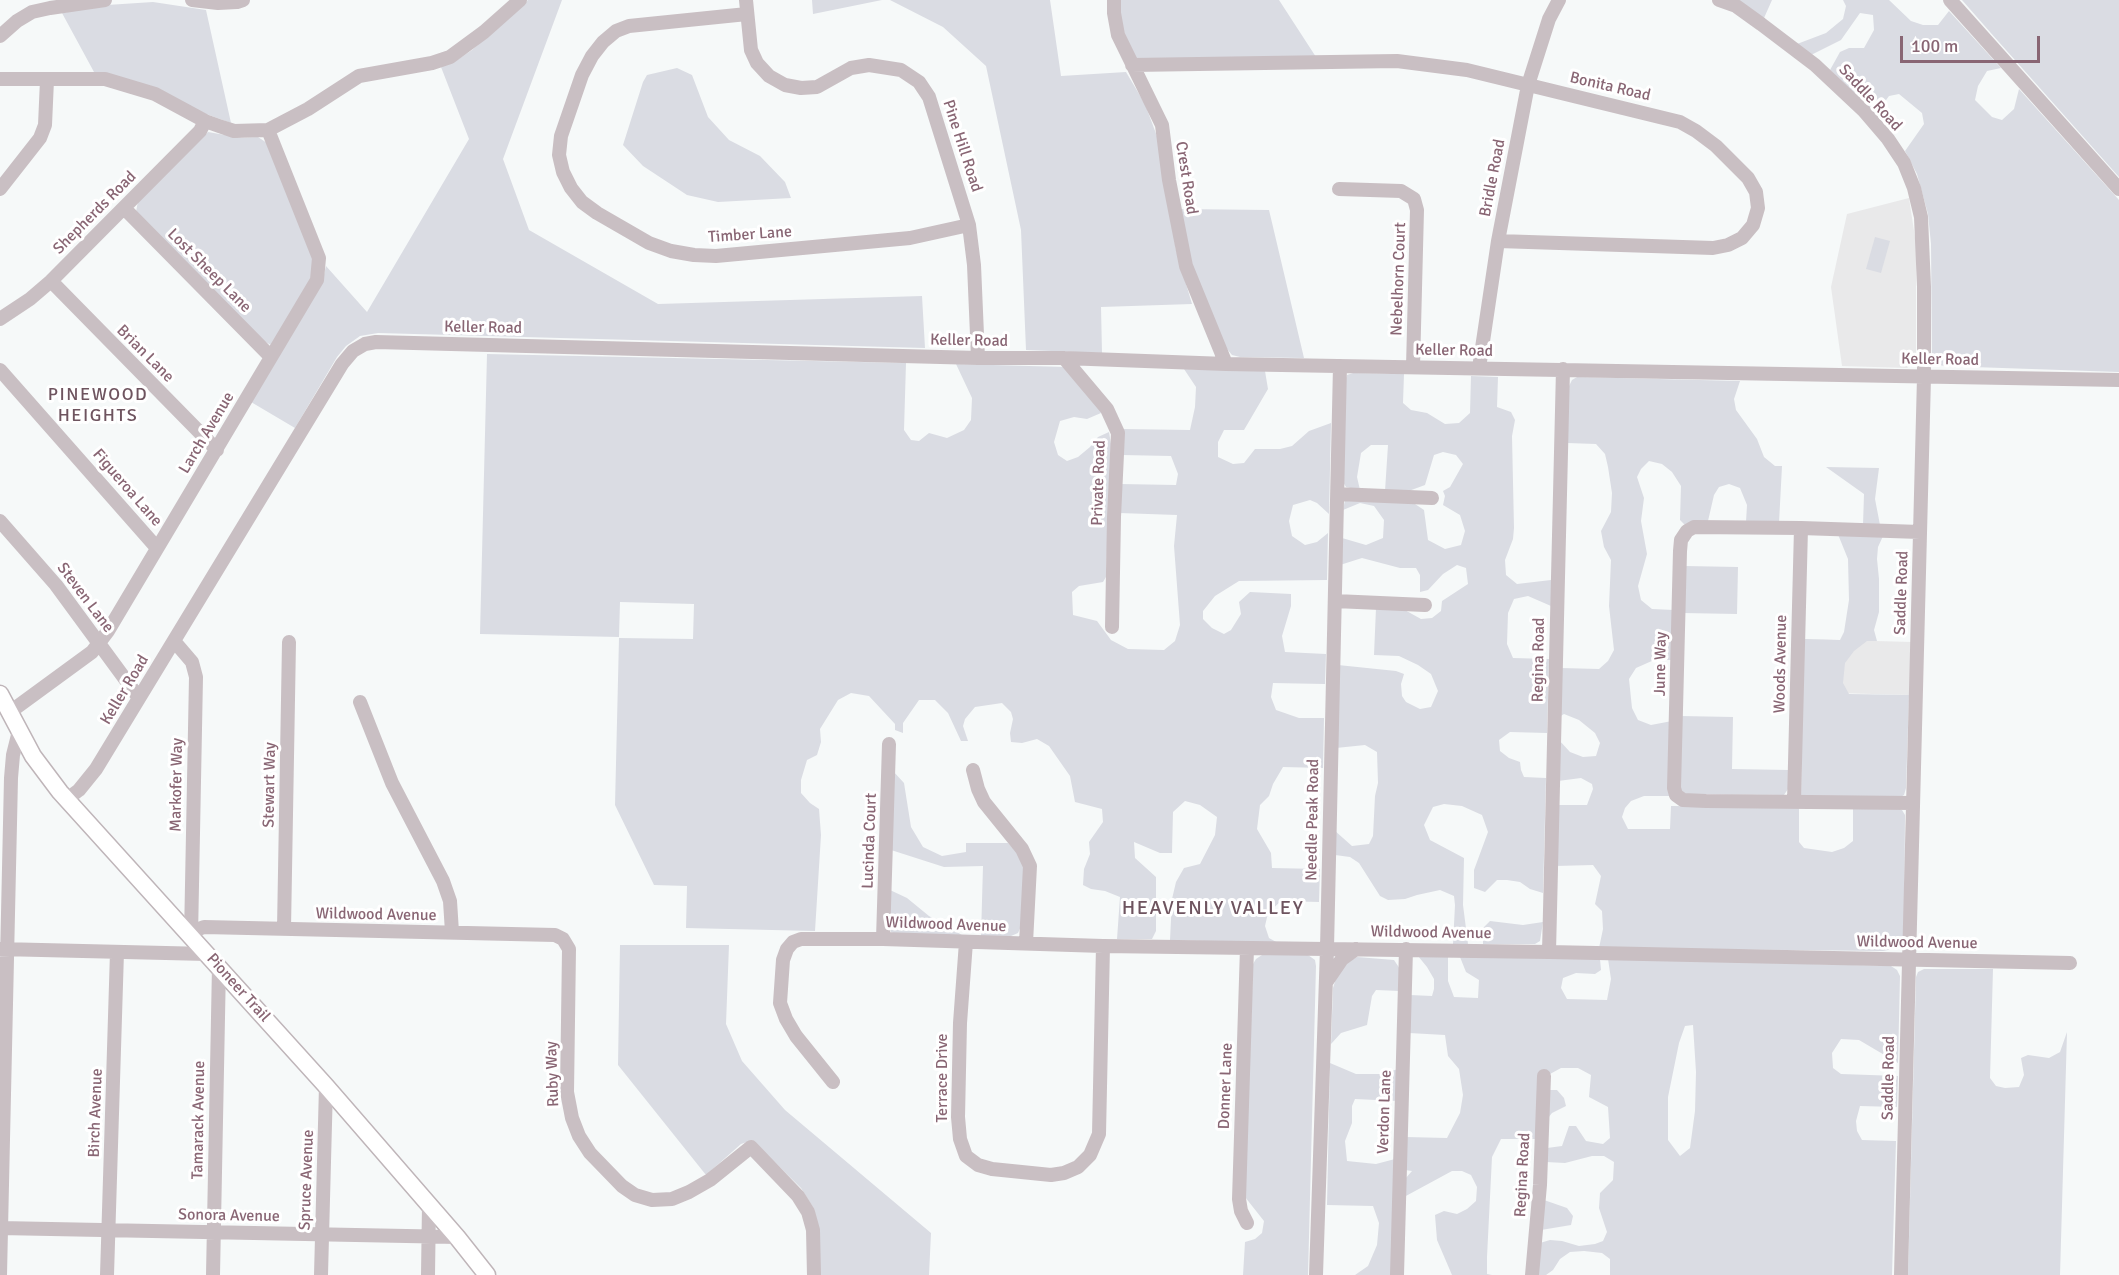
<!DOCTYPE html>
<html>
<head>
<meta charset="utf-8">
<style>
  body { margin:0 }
  #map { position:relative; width:2119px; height:1275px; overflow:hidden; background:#f6f9f9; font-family:Signika,sans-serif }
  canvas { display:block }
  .scale { position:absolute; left:1900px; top:36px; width:140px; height:27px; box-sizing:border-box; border:3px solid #896674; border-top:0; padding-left:8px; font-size:18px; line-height:21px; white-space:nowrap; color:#896674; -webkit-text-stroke:4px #fff; paint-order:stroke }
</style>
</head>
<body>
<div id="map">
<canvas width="2119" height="1275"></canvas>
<div class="scale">100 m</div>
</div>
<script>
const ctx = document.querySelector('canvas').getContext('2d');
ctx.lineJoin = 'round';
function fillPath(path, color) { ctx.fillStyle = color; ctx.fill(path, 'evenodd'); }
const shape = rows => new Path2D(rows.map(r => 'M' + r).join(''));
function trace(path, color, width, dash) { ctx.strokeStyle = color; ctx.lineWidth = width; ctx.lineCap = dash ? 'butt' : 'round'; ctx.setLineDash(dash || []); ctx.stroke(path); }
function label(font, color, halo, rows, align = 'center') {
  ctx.font = font + ' Signika,sans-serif'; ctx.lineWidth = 6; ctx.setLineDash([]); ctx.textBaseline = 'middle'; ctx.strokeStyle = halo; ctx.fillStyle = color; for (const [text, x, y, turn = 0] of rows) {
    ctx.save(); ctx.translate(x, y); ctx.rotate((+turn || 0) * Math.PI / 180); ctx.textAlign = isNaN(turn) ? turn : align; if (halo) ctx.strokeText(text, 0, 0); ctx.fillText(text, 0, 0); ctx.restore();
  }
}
const built = shape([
  [1909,198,1916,244,1916,356,1912,364,1907,368,1842,366,1831,287,1847,214],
  [1803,639,1912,642,1909,695,1801,692]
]);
const green = shape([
  [528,0,562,0,503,159,529,230,658,304,922,296,925,348,378,333,360,336,346,346,337,357,295,428,251,402,322,283,326,266,367,312,469,139,441,67,457,60,472,50],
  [812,0,882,0,813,14],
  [890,0,1050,0,1061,76,1126,72,1145,104,1158,139,1176,250,1192,304,1101,307,1102,353,1026,350,1021,230,986,66,943,27],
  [1119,0,1279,0,1316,57,1140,60,1134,57,1126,41,1120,22],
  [1734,0,1772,0,1764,18],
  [1843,0,1889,0,1911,21,1923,25,1938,25,1949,11,2001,68,1987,71,1978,86,1975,100,1992,117,2002,120,2014,109,2019,89,2119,200,2119,372,1944,366,1936,364,1932,357,1931,244,1928,214,1917,174,1905,151,1924,124,1922,113,1899,94,1889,96,1876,114,1830,70,1840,52,1849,48,1864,48,1874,30,1873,15,1860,13,1841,40,1811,55,1797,44,1826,33,1843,19,1846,6],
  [1962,0,2119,0,2119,177,1990,32],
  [153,2,206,10,231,123,206,114,151,86,108,74,94,72,62,13,107,5],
  [677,68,692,75,708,117,729,140,760,156,785,182,791,198,718,202,687,195,643,166,623,145,643,82,647,75],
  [208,132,242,138,258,137,267,143,315,263,312,279,271,345,262,340,136,212,138,201],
  [1179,209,1269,210,1304,358,1240,357,1232,355,1227,349,1191,271],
  [1875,237,1890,241,1881,273,1866,269],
  [487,354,906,363,904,430,911,440,919,441,929,433,947,438,964,430,971,420,972,398,956,364,1066,367,1099,404,1101,413,1087,419,1074,417,1060,421,1054,442,1058,455,1067,461,1078,457,1090,447,1098,437,1109,432,1111,444,1106,577,1103,582,1079,586,1072,592,1073,615,1097,621,1111,640,1128,649,1164,650,1175,641,1180,625,1174,546,1177,515,1119,513,1120,484,1176,485,1178,474,1171,456,1122,455,1122,429,1190,430,1195,407,1196,387,1184,369,1265,371,1268,389,1244,430,1224,430,1218,442,1218,457,1233,464,1244,463,1255,449,1280,449,1292,446,1309,431,1331,423,1329,514,1317,503,1310,500,1293,505,1289,521,1292,536,1305,545,1317,542,1328,533,1327,580,1239,581,1215,596,1203,611,1203,619,1212,628,1224,634,1231,630,1241,614,1239,602,1250,592,1291,594,1291,606,1282,636,1285,652,1326,654,1325,684,1273,683,1271,697,1276,710,1299,718,1324,718,1323,768,1283,767,1273,784,1269,796,1260,805,1257,829,1271,853,1272,868,1320,869,1319,902,1281,901,1268,913,1265,926,1269,938,1278,943,1170,940,1172,899,1176,882,1184,868,1200,864,1215,835,1217,817,1200,805,1185,801,1173,812,1172,853,1160,853,1134,842,1135,858,1156,877,1156,931,1152,939,1117,939,1120,897,1105,891,1091,889,1083,885,1084,869,1090,854,1089,842,1103,822,1102,809,1075,802,1070,776,1049,746,1037,739,1022,743,1011,742,1010,733,1013,719,1011,712,1002,703,975,707,965,719,963,726,968,741,961,741,948,713,935,700,919,700,903,723,903,733,895,730,895,724,869,696,851,693,838,700,820,729,821,742,817,755,807,760,801,780,801,793,810,803,819,809,821,835,815,931,686,928,687,886,654,885,615,805,619,638,693,639,694,604,620,602,619,637,480,634],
  [1353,373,1404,374,1403,403,1411,410,1427,413,1445,424,1459,423,1470,413,1471,376,1498,377,1497,407,1511,412,1515,420,1512,436,1514,528,1513,539,1505,560,1506,575,1517,584,1551,580,1551,606,1528,596,1514,599,1508,613,1507,644,1513,658,1549,659,1547,733,1510,732,1499,740,1500,751,1509,758,1520,762,1521,770,1524,777,1546,778,1543,893,1530,889,1520,882,1507,880,1497,880,1485,892,1474,888,1474,870,1488,832,1482,815,1462,806,1444,804,1433,807,1424,825,1430,840,1464,858,1463,905,1468,944,1453,944,1455,905,1454,896,1440,890,1417,895,1405,899,1388,900,1380,896,1359,863,1350,857,1335,855,1334,830,1352,846,1369,844,1373,836,1375,796,1378,783,1377,752,1365,745,1336,748,1338,665,1396,671,1404,674,1401,684,1402,696,1406,702,1420,709,1431,707,1438,691,1431,674,1418,665,1399,656,1374,655,1376,608,1403,609,1421,619,1432,618,1441,611,1442,601,1468,584,1466,568,1457,565,1443,574,1428,590,1420,592,1420,575,1416,568,1400,568,1362,558,1340,565,1342,538,1366,545,1383,538,1384,520,1374,506,1360,503,1343,510,1345,500,1412,502,1424,510,1428,540,1445,549,1461,545,1465,531,1460,515,1443,505,1445,496,1443,491,1450,487,1463,464,1456,455,1443,452,1434,455,1425,485,1406,492,1385,491,1388,445,1371,445,1361,453,1357,477,1360,490,1346,487,1343,482,1345,381,1347,375],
  [1577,377,1740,381,1734,399,1736,410,1757,439,1764,457,1775,466,1782,466,1779,523,1746,522,1747,505,1740,488,1729,484,1719,487,1714,495,1708,521,1685,525,1680,520,1681,486,1672,472,1662,464,1649,461,1641,469,1637,477,1644,498,1641,521,1647,554,1638,586,1641,600,1652,609,1674,610,1673,660,1654,660,1636,668,1629,679,1632,708,1638,720,1651,725,1672,721,1671,796,1644,796,1631,801,1625,808,1622,817,1628,829,1670,829,1671,806,1799,807,1799,842,1804,848,1832,852,1844,848,1853,841,1853,807,1897,808,1902,810,1905,815,1904,934,1900,942,1893,949,1883,951,1599,948,1603,929,1602,911,1595,904,1601,876,1593,865,1555,866,1557,805,1587,805,1593,789,1592,784,1581,778,1558,781,1559,740,1570,752,1583,757,1596,756,1600,743,1595,733,1579,720,1564,714,1559,717,1561,668,1599,669,1608,661,1614,650,1609,606,1611,560,1604,547,1601,531,1611,512,1612,493,1608,467,1605,454,1596,444,1567,443,1569,386,1572,380],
  [1826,467,1879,468,1875,499,1880,525,1863,525,1864,494],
  [1837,532,1884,534,1878,547,1877,559,1879,579,1879,612,1874,630,1877,641,1867,641,1854,651,1845,663,1843,683,1849,694,1909,695,1906,788,1904,795,1899,798,1801,797,1803,639,1840,640,1844,632,1849,600,1848,559],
  [1685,566,1738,567,1737,614,1683,613],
  [1680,716,1733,717,1732,769,1789,770,1788,789,1784,795,1685,794,1680,791],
  [893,771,904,783,911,827,923,847,942,856,966,852,966,843,1008,843,1019,855,1024,865,1022,924,1018,933,1011,936,981,936,983,866,944,867,891,850],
  [890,890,907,898,929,916,962,935,896,934,891,932,889,925],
  [1490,921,1523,925,1543,922,1540,941,1535,944,1483,944,1483,928],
  [620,945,729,945,726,1024,742,1061,785,1110,931,1233,929,1275,820,1275,820,1234,814,1209,801,1188,756,1144,750,1141,741,1144,706,1175,618,1065],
  [1262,955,1308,955,1315,960,1316,966,1308,1275,1243,1275,1245,1242,1255,1239,1262,1233,1264,1221,1245,1197,1253,964,1256,959],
  [1418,956,1448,957,1448,981,1454,997,1478,998,1479,980,1466,972,1460,957,1600,959,1601,970,1595,974,1576,973,1563,978,1561,988,1567,999,1607,1000,1611,979,1608,959,1891,966,1897,970,1900,976,1898,1063,1859,1040,1841,1039,1832,1053,1833,1068,1841,1074,1898,1076,1897,1107,1860,1106,1856,1121,1857,1131,1862,1140,1896,1141,1892,1275,1610,1275,1610,1259,1602,1253,1584,1251,1570,1252,1560,1259,1553,1270,1546,1275,1537,1275,1540,1243,1550,1240,1562,1241,1579,1246,1595,1244,1603,1241,1607,1232,1599,1208,1600,1193,1613,1180,1614,1162,1604,1156,1592,1156,1565,1163,1546,1162,1547,1148,1562,1146,1569,1126,1576,1126,1586,1141,1603,1144,1610,1138,1608,1107,1589,1097,1591,1075,1578,1068,1561,1068,1550,1074,1546,1073,1537,1139,1501,1139,1492,1157,1487,1257,1487,1274,1492,1275,1452,1275,1437,1240,1435,1215,1444,1211,1457,1214,1467,1209,1476,1201,1477,1187,1471,1175,1462,1171,1452,1171,1404,1197,1405,1179,1412,1171,1405,1170,1406,1137,1447,1138,1460,1113,1463,1095,1459,1069,1448,1056,1445,1035,1409,1033,1410,995,1432,996,1434,989,1434,979,1427,967],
  [1693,1025,1696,1072,1695,1111,1690,1148,1680,1156,1668,1140,1668,1097,1679,1043,1685,1026],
  [1357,957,1394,960,1400,969,1400,991,1376,990,1372,996,1367,1025,1341,1033,1331,1044,1333,988,1337,975,1349,961],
  [1924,969,1993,969,1990,1078,1996,1086,2005,1088,2019,1087,2024,1075,2021,1058,2028,1055,2049,1058,2060,1052,2067,1032,2060,1275,1908,1275,1916,977,1918,972],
  [1330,1063,1356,1074,1382,1074,1398,1069,1397,1101,1355,1099,1352,1106,1352,1123,1345,1141,1347,1161,1376,1164,1395,1159,1392,1275,1355,1275,1368,1266,1377,1245,1379,1223,1373,1206,1327,1205],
  [1550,1090,1557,1090,1564,1098,1566,1106,1552,1113,1548,1118],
  [1544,1200,1567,1208,1573,1216,1571,1225,1541,1230]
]);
const minor = shape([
  [192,0,218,3,237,2,243,0],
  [746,0,751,50,757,63,769,76,785,85,801,88,817,87,851,68,869,65,901,70,919,82,929,97,969,225,974,265,978,358],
  [1114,0,1114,13,1118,35,1162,125,1169,180,1186,266,1226,364],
  [1719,0,1736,6,1761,24,1815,65,1864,111,1888,139,1904,163,1914,188,1921,217,1924,287,1924,377,1901,1275],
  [1950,0,2119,189],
  [747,14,629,26,616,31,603,42,592,56,582,75,561,136,559,155,563,172,571,188,582,202,597,213,649,243,671,251,694,255,716,256,910,238,969,225],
  [0,36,17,21,32,12,50,8,105,0],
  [1132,65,1397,61,1467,70,1680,122,1696,131,1716,146,1748,178,1756,192,1758,208,1753,225,1742,238,1728,245,1713,248,1498,241],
  [0,79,105,79,155,94,205,121,219,126,234,131,268,130,308,109,359,76,432,63,450,57,484,32,520,0],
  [0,189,40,138,45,125,47,80],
  [1339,189,1401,191,1414,199,1417,210,1413,367],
  [124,208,271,357],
  [51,281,217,450],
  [0,319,30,299,51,281,200,131,205,121],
  [1064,358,1107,409,1118,433,1114,517,1112,627],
  [1479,368,1498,241,1528,85,1549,19,1559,0],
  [0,370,157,548],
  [1338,494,1432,498],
  [0,521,56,585,139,698],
  [1335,601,1425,605],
  [174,641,192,662,196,677,191,937],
  [360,702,392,783,443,881,450,901,452,932],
  [10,712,92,652,108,631,317,280,319,258,268,130],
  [973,770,978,789,984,802,1022,849,1030,866,1026,943],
  [67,799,79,790,96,769,342,364,353,351,365,344,376,342,978,358,1064,358,1226,364,2119,380],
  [1794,802,1801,528],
  [1912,803,1706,801,1683,800,1676,795,1674,788,1680,551,1681,540,1687,531,1694,527,1801,528,1920,532],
  [284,929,289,642],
  [191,937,196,930,204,927,555,935,563,939,569,949,567,1092,572,1118,579,1136,590,1153,622,1186,635,1195,652,1200,672,1199,689,1192,710,1180,751,1147,798,1196,808,1212,813,1230,814,1275],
  [883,939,889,744],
  [966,942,960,1023,958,1117,960,1139,966,1156,978,1165,992,1169,1051,1175,1064,1173,1078,1167,1090,1155,1099,1134,1103,946],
  [0,949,207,954],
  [1549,952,1563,369],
  [1327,981,1342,959,1356,949],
  [833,1082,796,1036,786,1019,780,1003,783,960,787,949,793,942,801,939,883,939,1103,946,1549,952,2070,963],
  [1247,1223,1241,1211,1239,1199,1247,948],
  [0,1228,457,1237],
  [0,1275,11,778,13,755,19,731],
  [107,1275,117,952],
  [213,1275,219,966],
  [321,1275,326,1086],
  [428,1275,429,1204],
  [1316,1275,1327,948,1340,366],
  [1397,1275,1406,949],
  [1532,1275,1540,1185,1544,1076]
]);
const major = shape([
  [0,694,33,756,60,792,326,1086,457,1237,487,1275]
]);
const streetNames = [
  ["Bonita Road",1610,87,13],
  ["Saddle Road",1870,98,47],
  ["Pine Hill Road",962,146,72],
  ["Crest Road",1186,178,81],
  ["Bridle Road",1493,178,-79],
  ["Shepherds Road",95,213,-45],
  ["Timber Lane",750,235,-4],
  ["Lost Sheep Lane",209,271,45],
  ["Nebelhorn Court",1399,279,-88],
  ["Keller Road",483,328,1],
  ["Keller Road",969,341,1],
  ["Keller Road",1454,351,1],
  ["Brian Lane",145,354,45],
  ["Keller Road",1940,360,1],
  ["Larch Avenue",207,433,-59],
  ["Private Road",1099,483,-88],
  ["Figueroa Lane",127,488,49],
  ["Saddle Road",1902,593,-88],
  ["Steven Lane",85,598,53],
  ["Regina Road",1539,660,-89],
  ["June Way",1661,664,-89],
  ["Woods Avenue",1781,664,-89],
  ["Keller Road",125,690,-59],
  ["Markofer Way",177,785,-89],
  ["Stewart Way",270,785,-89],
  ["Needle Peak Road",1313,820,-89],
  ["Lucinda Court",870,841,-88],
  ["Wildwood Avenue",376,915,1],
  ["Wildwood Avenue",946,925,2],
  ["Wildwood Avenue",1431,933,1],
  ["Wildwood Avenue",1917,943,1],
  ["Pioneer Trail",238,988,48],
  ["Ruby Way",553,1074,-92],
  ["Terrace Drive",943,1078,-90],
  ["Saddle Road",1889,1078,-89],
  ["Donner Lane",1226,1086,-88],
  ["Verdon Lane",1385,1112,-88],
  ["Birch Avenue",96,1113,-88],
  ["Tamarack Avenue",199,1120,-89],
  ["Regina Road",1523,1175,-87],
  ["Spruce Avenue",307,1180,-88],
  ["Sonora Avenue",229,1216,1]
];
const neighbourhoodNames = [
  ["PINEWOOD",98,395],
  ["HEIGHTS",98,416]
];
const quarterNames = [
  ["HEAVENLY VALLEY",1213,909]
];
fillPath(built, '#e9e9ea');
fillPath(green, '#dadce3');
trace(major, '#bfb5b9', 19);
trace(minor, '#c9bfc3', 14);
trace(major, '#fff', 16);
label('16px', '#896674', '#fff', streetNames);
ctx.letterSpacing = '1.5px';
label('18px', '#6e545f', '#fff', neighbourhoodNames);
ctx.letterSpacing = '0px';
ctx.letterSpacing = '1.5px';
label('20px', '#6e545f', '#fff', quarterNames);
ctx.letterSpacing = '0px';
</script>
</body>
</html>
